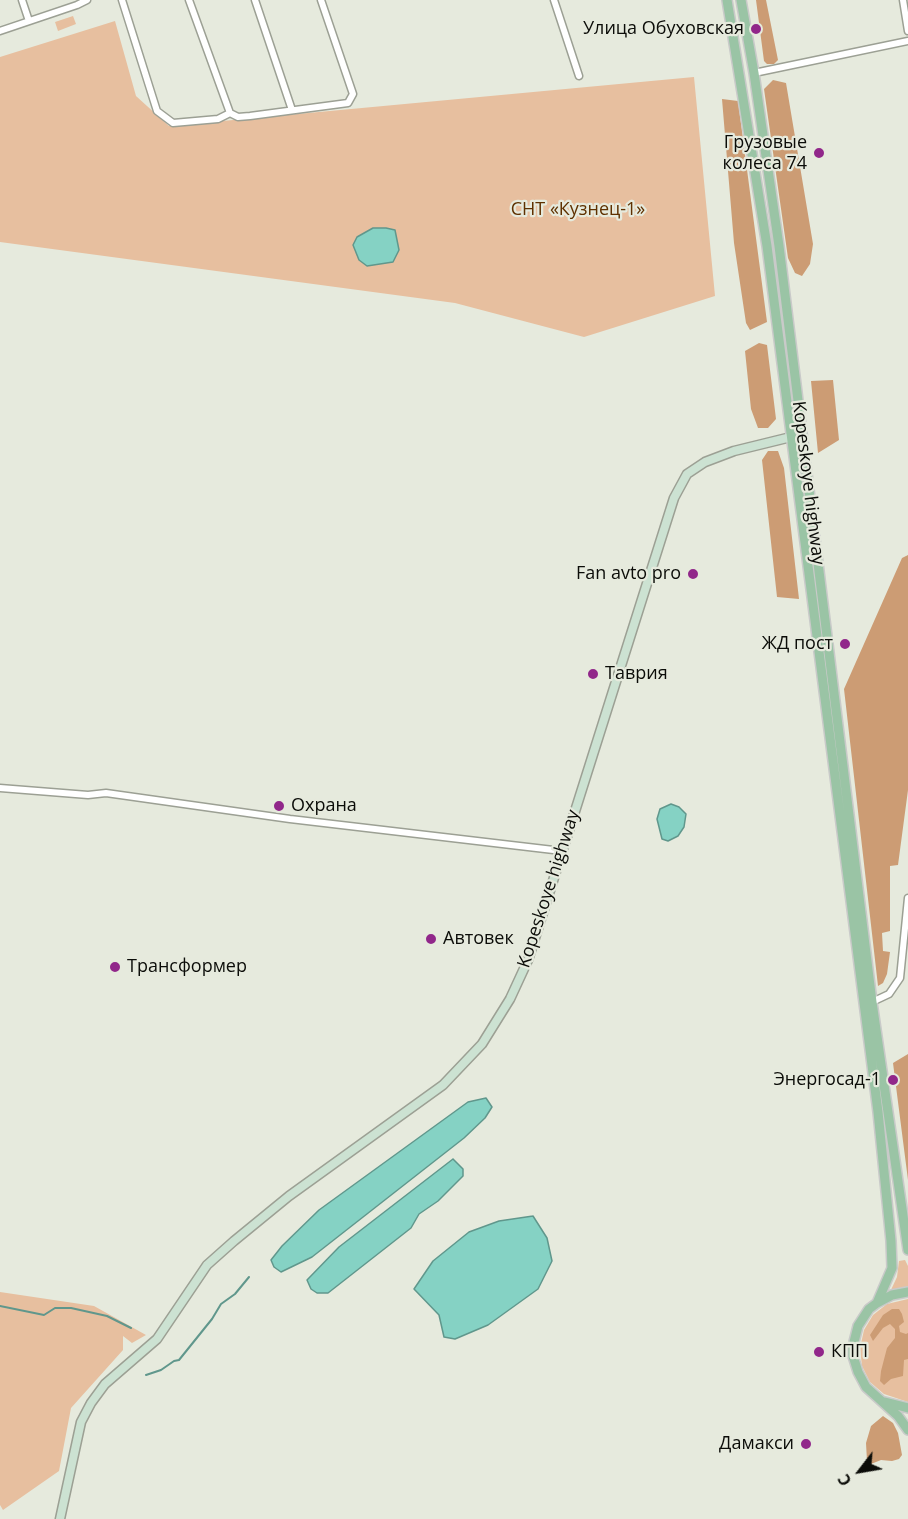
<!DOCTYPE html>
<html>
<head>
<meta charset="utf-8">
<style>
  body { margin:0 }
  #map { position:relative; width:908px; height:1519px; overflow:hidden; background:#e6eadd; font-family:"Open Sans",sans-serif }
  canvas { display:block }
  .north { position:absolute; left:830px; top:1441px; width:60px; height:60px; -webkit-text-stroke:4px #e6eadd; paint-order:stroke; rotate:239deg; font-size:16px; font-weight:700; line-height:24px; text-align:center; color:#0b0c08 }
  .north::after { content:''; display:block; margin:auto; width:21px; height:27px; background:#0b0c08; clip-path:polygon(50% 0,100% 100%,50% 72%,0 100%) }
</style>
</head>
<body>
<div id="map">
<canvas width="908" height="1519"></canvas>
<div class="north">С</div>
</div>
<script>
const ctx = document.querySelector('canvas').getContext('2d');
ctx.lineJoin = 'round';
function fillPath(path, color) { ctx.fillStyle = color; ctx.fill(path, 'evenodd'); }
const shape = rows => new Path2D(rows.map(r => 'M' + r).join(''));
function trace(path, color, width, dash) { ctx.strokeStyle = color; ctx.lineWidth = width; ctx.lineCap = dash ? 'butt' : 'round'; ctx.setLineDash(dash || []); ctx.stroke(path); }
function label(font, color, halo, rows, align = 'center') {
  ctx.font = font + ' "Open Sans",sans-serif'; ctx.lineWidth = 4.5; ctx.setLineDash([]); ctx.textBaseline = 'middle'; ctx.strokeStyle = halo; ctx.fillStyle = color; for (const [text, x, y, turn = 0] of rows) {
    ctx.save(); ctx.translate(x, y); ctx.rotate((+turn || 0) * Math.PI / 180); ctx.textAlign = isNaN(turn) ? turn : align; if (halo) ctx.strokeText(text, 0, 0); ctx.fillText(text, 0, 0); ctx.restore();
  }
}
const green = shape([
  [73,16,76,24,58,31,55,22],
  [115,21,136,96,169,126,694,77,715,296,584,337,455,303,0,242,0,57],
  [905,1260,908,1266,908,1288,890,1292,897,1277,899,1261],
  [0,1292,94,1306,146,1335,132,1343,123,1336,123,1350,71,1408,59,1471,3,1510,0,1505],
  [908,1299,908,1402,884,1394,870,1382,862,1366,860,1348,864,1330,873,1315,887,1304]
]);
const forest = shape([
  [756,0,766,0,778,60,774,64,767,64,764,61],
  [773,80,786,83,813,244,810,264,802,276,795,273,788,258,764,89],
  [722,99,738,101,767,322,750,330,746,323,734,243],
  [759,343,767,345,776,419,768,428,758,428,751,409,745,351],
  [833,380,839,440,818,453,811,381],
  [768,451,778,451,784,468,799,599,777,597,762,460],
  [908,555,908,790,898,865,890,866,890,931,882,933,883,951,890,952,887,974,883,983,878,986,844,689,902,558],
  [908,1054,908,1180,893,1063],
  [892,1309,899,1309,902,1314,904,1322,899,1326,900,1332,906,1334,908,1333,908,1359,904,1360,903,1376,891,1379,884,1385,880,1381,881,1371,887,1348,895,1338,895,1329,890,1324,883,1328,873,1341,870,1335,883,1315],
  [883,1416,893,1423,898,1433,902,1455,899,1459,892,1461,881,1460,871,1464,867,1461,866,1443,871,1426]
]);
const water = shape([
  [373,228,386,228,395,230,399,250,393,262,367,266,359,260,353,245,357,237,373,228],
  [671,804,679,807,686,814,684,827,678,836,668,841,662,839,657,819,660,809,671,804],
  [486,1098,492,1107,485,1118,464,1138,312,1257,281,1272,274,1267,271,1260,282,1246,319,1210,468,1102,486,1098],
  [453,1159,463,1169,463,1176,438,1201,419,1214,411,1228,328,1293,317,1293,311,1289,307,1280,339,1247,453,1159],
  [533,1216,547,1238,552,1261,538,1289,488,1325,455,1339,444,1337,439,1315,414,1289,433,1261,469,1232,499,1221,533,1216]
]);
const stream = shape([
  [0,1306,44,1315,55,1308,71,1308,107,1316,131,1328],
  [146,1375,161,1370,174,1361,179,1360,212,1319,221,1304,235,1294,249,1277]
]);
const street = shape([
  [22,0,29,21],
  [122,0,157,111,173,123,218,119,230,113,238,117,250,116,348,103,353,94,321,0],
  [189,0,230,113],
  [255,0,292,110],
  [554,0,579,76],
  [903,0,908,31],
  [0,31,77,5,87,0],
  [754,73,908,41],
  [0,788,88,795,106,793,290,819,562,851],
  [872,1002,889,994,900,978,908,898]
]);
const secondary = shape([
  [60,1519,81,1422,91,1403,105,1384,157,1339,207,1265,234,1241,289,1196,443,1085,482,1044,510,999,528,960,674,498,687,474,705,462,734,451,791,437]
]);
const primary = shape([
  [727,0,767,246,878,1112,891,1241,892,1268,877,1303,869,1309,858,1326,853,1346,853,1356,858,1372,866,1387,898,1416,908,1430],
  [741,0,754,73,779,246,872,1002,908,1250],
  [877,1303,892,1295,908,1292],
  [885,1402,908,1408]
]);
const markers = [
  [756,29,6,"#91278a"],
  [819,153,6,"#91278a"],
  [693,574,6,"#91278a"],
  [845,644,6,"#91278a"],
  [593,674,6,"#91278a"],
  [279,806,6,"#91278a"],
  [431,939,6,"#91278a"],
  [115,967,6,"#91278a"],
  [893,1080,6,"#91278a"],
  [819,1352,6,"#91278a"],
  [806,1444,6,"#91278a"]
];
const poiNames = [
  ["Улица Обуховская",744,29],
  ["Грузовые",807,143],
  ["колеса 74",807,164],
  ["Fan avto pro",681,574],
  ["ЖД пост",833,644],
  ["Таврия",605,674,"left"],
  ["Охрана",291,806,"left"],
  ["Автовек",443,939,"left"],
  ["Трансформер",127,967,"left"],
  ["Энергосад-1",881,1080],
  ["КПП",831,1352,"left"],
  ["Дамакси",794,1444]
];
const parkNames = [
  ["СНТ «Кузнец-1»",578,210]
];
const streetNames = [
  ["Kopeskoye highway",808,483,83],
  ["Kopeskoye highway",549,889,-72]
];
fillPath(green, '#e7bf9f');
fillPath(forest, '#cc9c74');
fillPath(water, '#85d2c4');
trace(water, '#60978c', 1.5);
trace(stream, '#60978c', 2);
trace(street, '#9ca094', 9);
trace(secondary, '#9ca094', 11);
trace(primary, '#c9cac9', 12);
trace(street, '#fff', 6);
trace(secondary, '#cce2d2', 8);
trace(primary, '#9ac4a5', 9);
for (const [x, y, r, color] of markers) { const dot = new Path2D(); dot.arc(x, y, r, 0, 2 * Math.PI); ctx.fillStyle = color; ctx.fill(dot); trace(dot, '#e6eadd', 2); }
label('18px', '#0b0c08', '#e6eadd', poiNames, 'right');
label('18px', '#5f3100', '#e6eadd', parkNames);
label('18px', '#0b0c08', '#e6eadd', streetNames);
</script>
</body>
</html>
